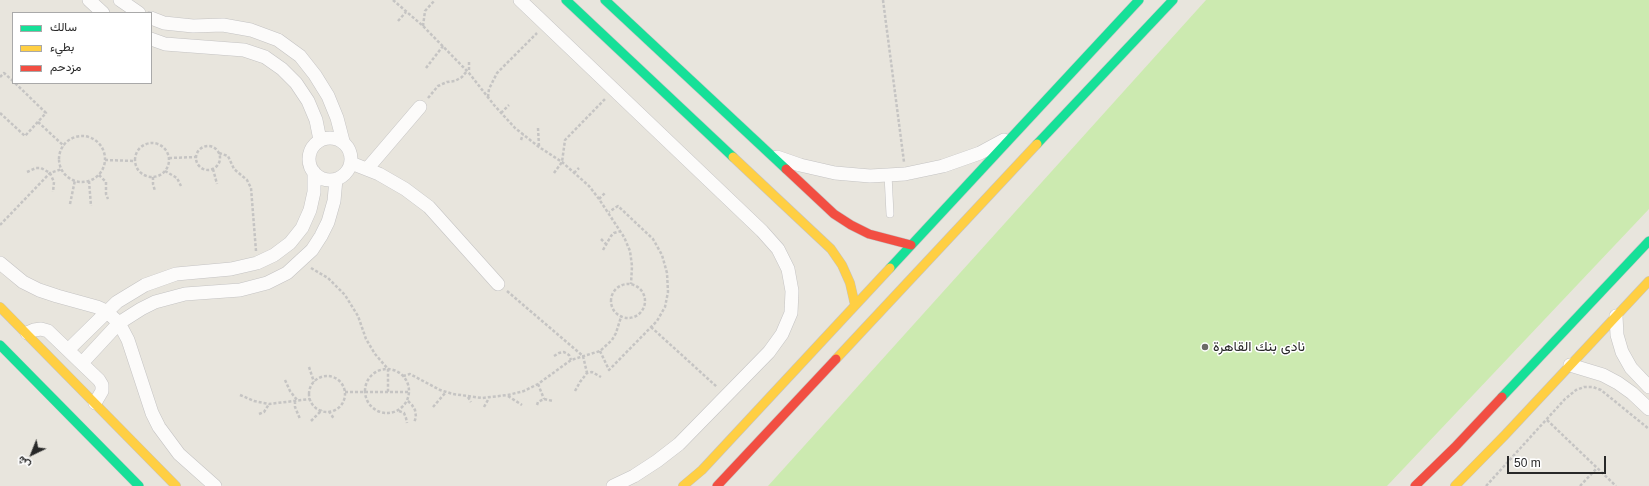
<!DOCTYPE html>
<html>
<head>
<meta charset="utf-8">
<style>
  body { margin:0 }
  #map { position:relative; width:1649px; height:486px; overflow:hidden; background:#e8e5dd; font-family:Helvetica,Vazirmatn,sans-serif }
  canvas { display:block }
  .legend { position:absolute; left:12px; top:12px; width:140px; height:72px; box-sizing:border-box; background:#fff; border:1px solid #a9a9a9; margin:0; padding:5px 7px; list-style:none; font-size:12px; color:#282828 }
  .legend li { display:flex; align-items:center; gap:8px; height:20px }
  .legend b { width:20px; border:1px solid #a9a9a9 }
  .north { position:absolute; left:12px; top:434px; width:40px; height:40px; -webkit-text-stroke:3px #fff; paint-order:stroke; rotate:223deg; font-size:11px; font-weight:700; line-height:16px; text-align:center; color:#282828 }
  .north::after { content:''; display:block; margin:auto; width:14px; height:18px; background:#282828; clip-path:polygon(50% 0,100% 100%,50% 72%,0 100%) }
  .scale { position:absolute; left:1507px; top:456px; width:99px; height:18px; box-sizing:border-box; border:2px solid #282828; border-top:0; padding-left:5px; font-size:12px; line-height:14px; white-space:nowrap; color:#282828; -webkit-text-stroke:3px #fff; paint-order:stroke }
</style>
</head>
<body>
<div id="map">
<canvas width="1649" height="486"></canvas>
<ul class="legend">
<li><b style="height:5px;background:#16e098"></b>سالك</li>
<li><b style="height:5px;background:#ffcf43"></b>بطيء</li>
<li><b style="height:5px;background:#f24e42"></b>مزدحم</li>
</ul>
<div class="north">ش</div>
<div class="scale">50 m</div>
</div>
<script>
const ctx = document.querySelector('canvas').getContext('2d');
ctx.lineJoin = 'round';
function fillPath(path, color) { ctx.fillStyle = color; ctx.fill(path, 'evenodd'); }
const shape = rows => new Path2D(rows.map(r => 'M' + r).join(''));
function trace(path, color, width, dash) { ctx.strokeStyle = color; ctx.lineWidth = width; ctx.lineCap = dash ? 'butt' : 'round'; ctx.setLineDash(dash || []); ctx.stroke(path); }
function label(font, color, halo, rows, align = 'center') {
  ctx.font = font + ' Helvetica,Vazirmatn,sans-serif'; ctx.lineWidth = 3; ctx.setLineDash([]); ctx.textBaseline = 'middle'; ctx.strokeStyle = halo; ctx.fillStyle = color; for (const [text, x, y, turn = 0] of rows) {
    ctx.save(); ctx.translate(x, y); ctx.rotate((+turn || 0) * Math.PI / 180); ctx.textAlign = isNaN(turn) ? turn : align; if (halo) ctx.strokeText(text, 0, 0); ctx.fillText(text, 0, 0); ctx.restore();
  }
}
const pitch = shape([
  [1206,0,1649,0,1649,209,1387,486,768,486]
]);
const path = shape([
  [393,0,423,26,469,73,494,105,515,128,539,147,562,162,589,186,599,199,624,237,630,251,632,266,631,284],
  [883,0,904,162],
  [398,21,406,12],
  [423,26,425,11,435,0],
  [469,62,469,72],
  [426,68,443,46],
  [0,77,4,73,13,81],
  [488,97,489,89,497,73,537,33],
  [428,98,438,86,447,82,455,81,462,77,467,71],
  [0,113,25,136,46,113,15,83],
  [501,113,509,105],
  [38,122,64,146],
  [538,128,539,146],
  '59 159a23 23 0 1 1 46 0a23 23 0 1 1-46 0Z',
  [521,140,523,134],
  '135 160a17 17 0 1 1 34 0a17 17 0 1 1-34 0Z',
  '196 158a12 12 0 1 1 24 0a12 12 0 1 1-24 0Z',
  [219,153,228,156,234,169,247,180,251,188,256,251],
  [169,158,197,157],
  [105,160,135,161],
  [213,169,217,184],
  [165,171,177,178,181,186],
  [27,172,36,168,41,168,50,173,54,182,53,192],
  [554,173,562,162,565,140,606,98],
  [574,173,579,168],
  [99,175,106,182,106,194,108,199],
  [153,177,153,184,155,191],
  [89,181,91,206],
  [599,199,605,193],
  [70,204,75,180],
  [0,225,50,173,62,169],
  [601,239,606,244],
  [603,250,611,236,614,233,621,231],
  [311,268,328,278,345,295,358,316,366,339,375,354,388,369,388,392],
  '611 301a17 17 0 1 1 34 0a17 17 0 1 1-34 0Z',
  [507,291,583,356,587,373],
  [651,327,717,387],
  [600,351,609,370,657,321,665,307,668,292,667,273,662,255,653,239,618,206,609,212],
  [554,356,559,353,564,352,569,355,571,360],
  [309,367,314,382],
  '365 391a22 22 0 1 1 44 0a22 22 0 1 1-44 0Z',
  [403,376,410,374,440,390,453,394,482,398,508,395,524,391,538,384,571,360,600,351,612,340,616,333,621,317],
  '309 394a18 18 0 1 1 36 0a18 18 0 1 1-36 0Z',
  [285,380,290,391,297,400],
  [538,384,544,399],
  [575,391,580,382,587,373,592,372,601,377],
  [345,392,410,392],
  [240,395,254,401,269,404,310,399],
  [508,396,522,405],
  [468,397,471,402],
  [295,401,295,407,300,419],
  [408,401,412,405,415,410,416,417,414,423],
  [537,405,538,402,544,399,553,401],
  [433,407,446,392],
  [484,407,489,398],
  [329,411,334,419],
  [399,411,404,413,406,418,407,423],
  [259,414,264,412,269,404],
  [1547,420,1616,486],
  [311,421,322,410],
  [1486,486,1565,399,1576,390,1584,387,1593,387,1601,390,1649,429],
  [1580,486,1597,468]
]);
const lane = shape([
  [888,175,890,214]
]);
const street = shape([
  [89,0,103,13],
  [120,0,139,13],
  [520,0,762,231,778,249,788,269,792,291,791,313,782,334,769,352,679,444,657,461,634,476,613,486],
  [151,18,164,23,193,26,223,25,251,30,278,40,300,56,315,75,328,96,337,118,343,141],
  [151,39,165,44,244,50,265,57,282,69,296,83,308,101,316,120,320,140],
  '309 159a21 21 0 1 1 42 0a21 21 0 1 1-42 0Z',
  [777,157,800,165,835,173,870,176,905,174,943,166,980,153,1004,140],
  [351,163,379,174,405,189,429,207,498,284],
  [367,169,420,107],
  [0,263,23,282,39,290,57,296,97,307,106,311,119,323,128,340,152,413,159,427,179,454,215,486],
  [1616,316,1617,335,1622,352,1631,368,1649,387],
  [27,333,34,330,41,329,48,331,99,380,102,385,102,391,95,403],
  [68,350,117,302,145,285,176,274,231,269,257,263,274,255,290,243,302,228,310,210,314,192,314,172],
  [82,363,119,323,141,309,155,302,185,294,240,290,267,283,287,273,312,250,321,236,328,222,334,201,336,179],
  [1570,365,1603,375,1618,383,1632,393,1649,409]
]);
const fast = shape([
  [566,0,733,157],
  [605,0,786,169],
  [1037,144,1173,0],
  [890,268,1139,0],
  [0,345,139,486],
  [1502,397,1649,241]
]);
const slow = shape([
  [733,157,831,249,842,265,850,283,855,305],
  [0,307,176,486],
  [836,359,1037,144],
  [683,486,702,470,890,268],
  [1455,486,1505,435,1649,281]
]);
const jam = shape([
  [786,169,834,214,851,225,869,234,911,245],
  [717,486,836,359],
  [1415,486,1455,447,1502,397]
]);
const markers = [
  [1205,347,4,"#6b6a67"]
];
const poiNames = [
  ["نادى بنك القاهرة",1213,347]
];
fillPath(pitch, '#cceab0');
trace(lane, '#c4c3c3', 8);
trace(street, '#c4c3c3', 14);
trace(fast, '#c4c3c3', 10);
trace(slow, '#c4c3c3', 10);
trace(jam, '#c4c3c3', 10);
trace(path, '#c5c4c3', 2.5, [3, 2]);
trace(lane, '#fcfbfa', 7);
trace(street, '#fcfbfa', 13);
trace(fast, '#16e098', 9);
trace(slow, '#ffcf43', 9);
trace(jam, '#f24e42', 9);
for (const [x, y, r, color] of markers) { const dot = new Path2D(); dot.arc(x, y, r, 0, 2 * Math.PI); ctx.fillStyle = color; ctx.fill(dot); trace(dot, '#fff', 1.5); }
label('14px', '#282828', '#fff', poiNames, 'left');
</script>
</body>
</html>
